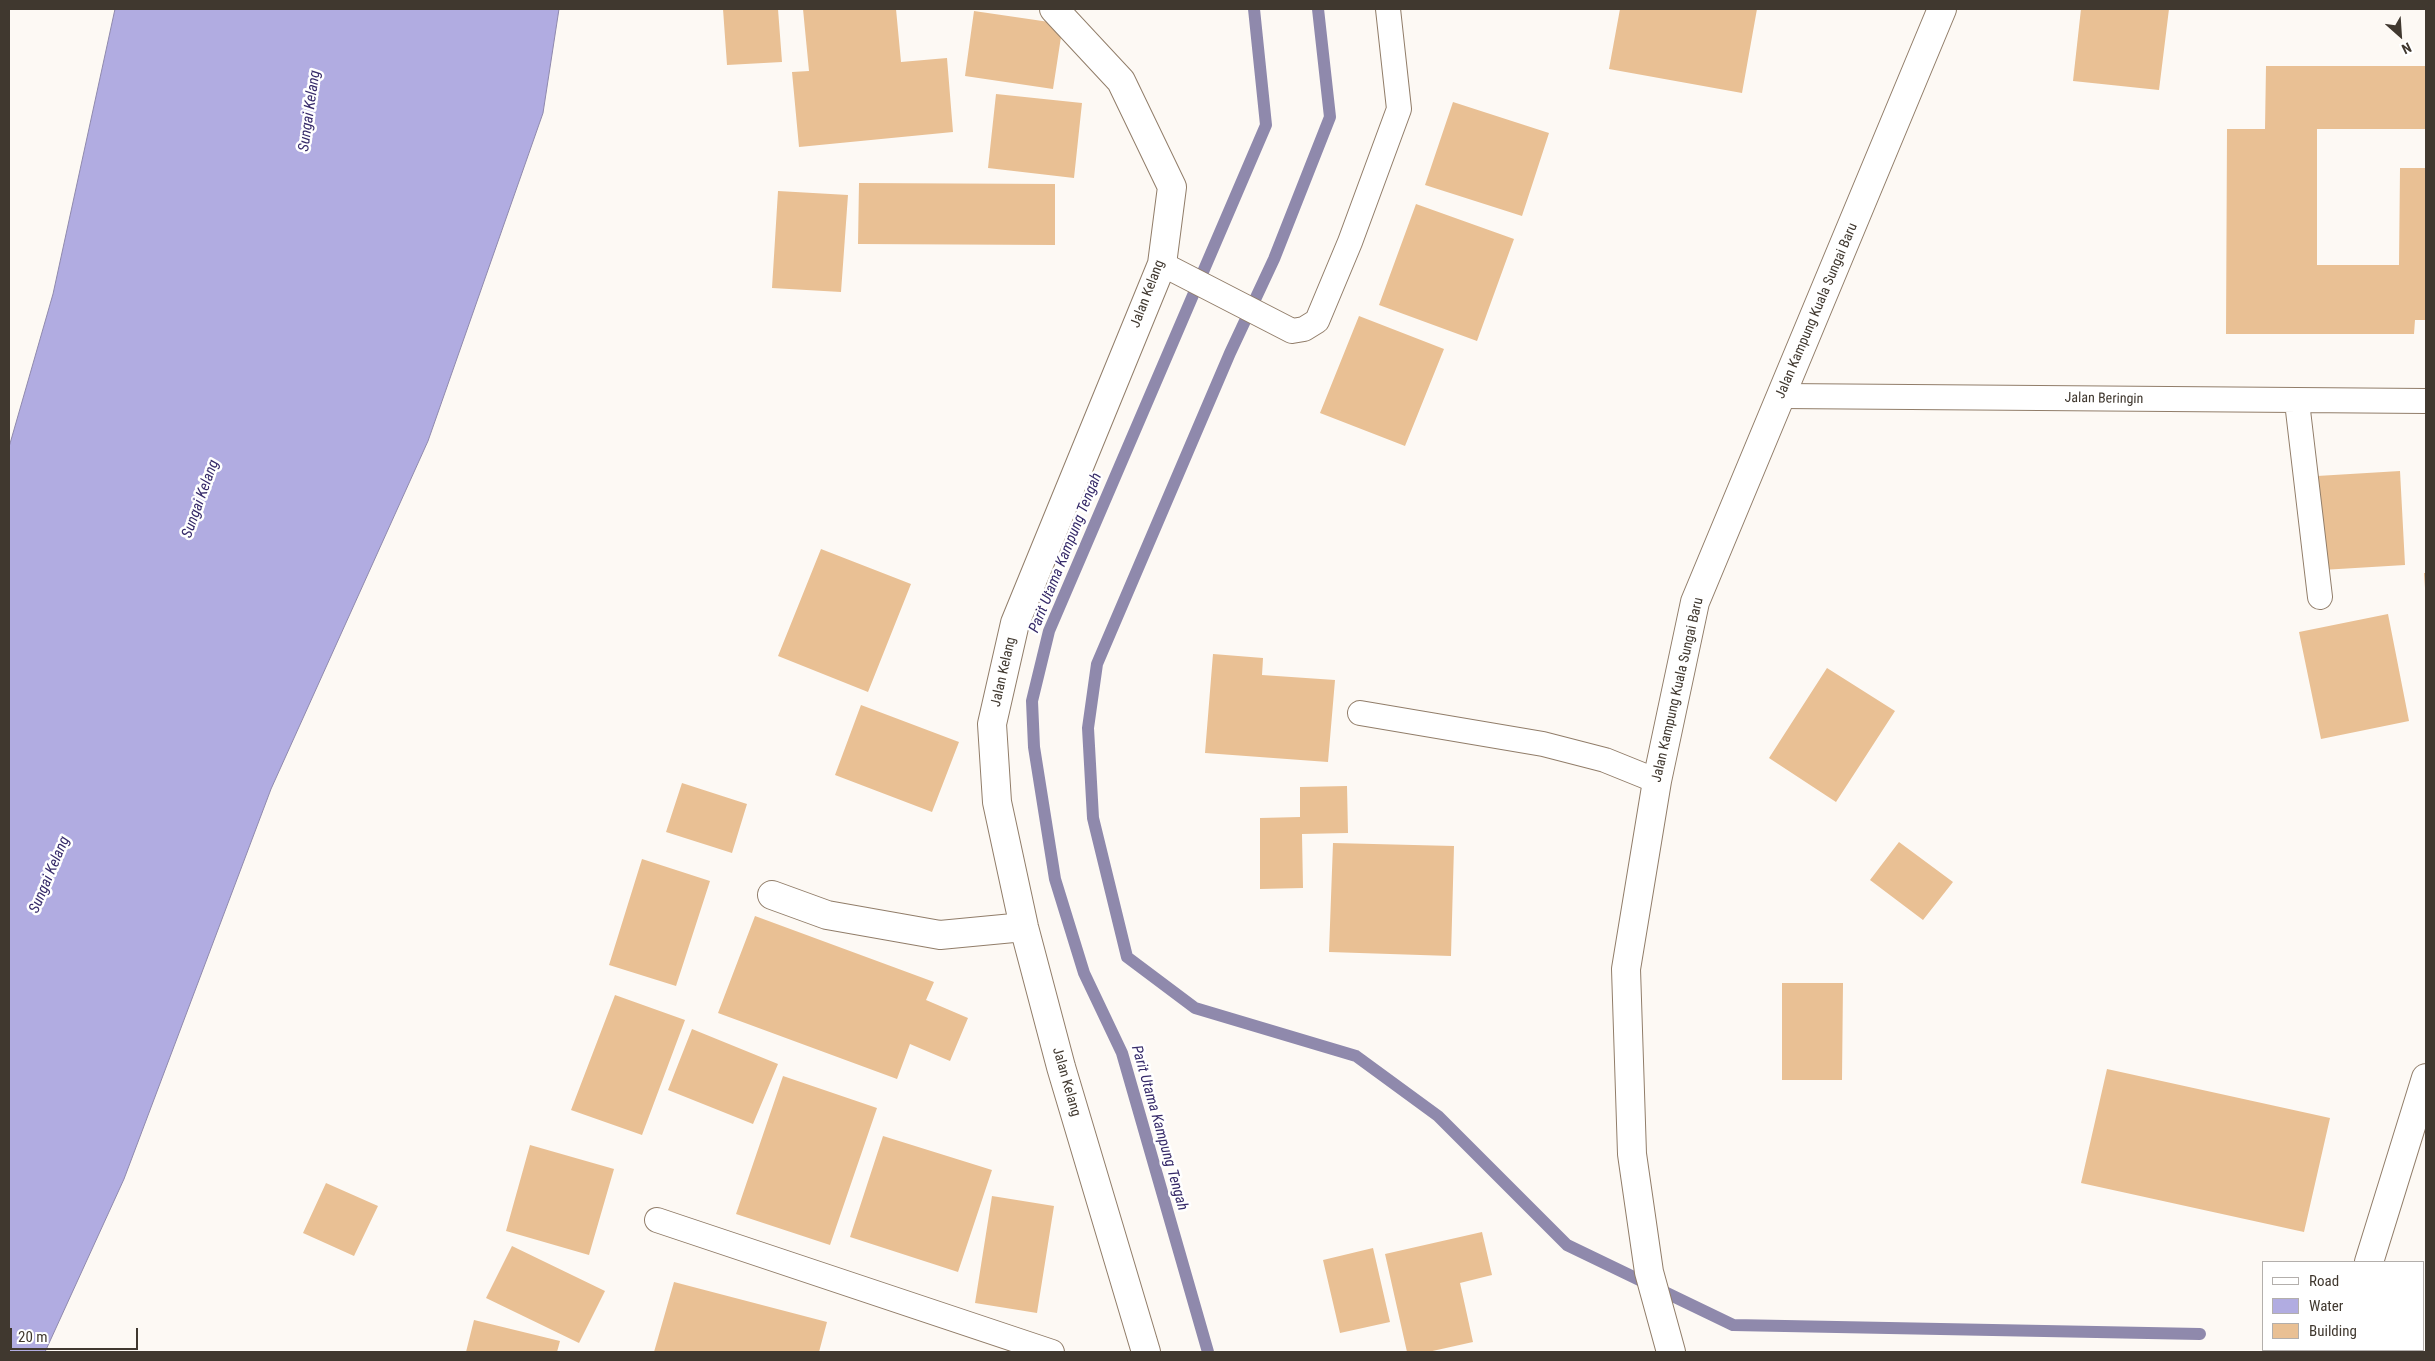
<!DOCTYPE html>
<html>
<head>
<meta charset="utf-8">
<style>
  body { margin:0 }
  #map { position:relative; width:2435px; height:1361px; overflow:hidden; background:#fdf9f4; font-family:"Roboto Condensed",sans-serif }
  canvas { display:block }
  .frame { position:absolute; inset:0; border:10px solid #40382f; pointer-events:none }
  .legend { position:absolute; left:2262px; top:1261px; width:162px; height:90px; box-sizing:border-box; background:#fff; border:1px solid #b3afac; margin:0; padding:6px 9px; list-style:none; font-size:15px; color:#40382f }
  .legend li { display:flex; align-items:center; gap:10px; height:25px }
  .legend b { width:25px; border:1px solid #b3afac }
  .north { position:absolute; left:2375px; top:10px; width:50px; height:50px; -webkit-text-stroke:4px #fff; paint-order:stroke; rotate:154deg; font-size:14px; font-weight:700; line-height:20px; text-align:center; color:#40382f }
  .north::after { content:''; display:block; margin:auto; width:18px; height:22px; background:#40382f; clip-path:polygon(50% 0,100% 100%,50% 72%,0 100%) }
  .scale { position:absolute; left:10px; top:1328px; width:128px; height:22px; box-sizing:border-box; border:2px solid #40382f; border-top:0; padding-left:6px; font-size:15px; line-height:18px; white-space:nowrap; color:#40382f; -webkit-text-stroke:4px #fff; paint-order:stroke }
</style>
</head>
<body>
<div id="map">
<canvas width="2435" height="1361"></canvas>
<div class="frame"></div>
<ul class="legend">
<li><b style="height:6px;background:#fff"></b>Road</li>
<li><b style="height:14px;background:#b1ace1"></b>Water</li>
<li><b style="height:14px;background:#e9c094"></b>Building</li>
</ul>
<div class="north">N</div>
<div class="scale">20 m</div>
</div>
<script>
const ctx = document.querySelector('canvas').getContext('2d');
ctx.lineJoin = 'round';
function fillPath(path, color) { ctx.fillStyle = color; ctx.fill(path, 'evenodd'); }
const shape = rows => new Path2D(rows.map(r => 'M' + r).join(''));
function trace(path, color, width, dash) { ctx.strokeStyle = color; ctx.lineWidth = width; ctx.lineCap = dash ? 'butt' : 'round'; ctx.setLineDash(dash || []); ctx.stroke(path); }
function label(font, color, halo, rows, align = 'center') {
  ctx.font = font + ' "Roboto Condensed",sans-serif'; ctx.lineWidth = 5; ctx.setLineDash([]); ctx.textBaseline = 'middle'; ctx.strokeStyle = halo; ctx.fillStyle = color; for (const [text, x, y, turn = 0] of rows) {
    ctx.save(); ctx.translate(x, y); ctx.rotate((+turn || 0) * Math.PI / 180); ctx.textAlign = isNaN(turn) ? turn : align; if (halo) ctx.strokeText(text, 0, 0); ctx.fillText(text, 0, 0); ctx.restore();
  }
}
const water = shape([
  [115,9,559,9,543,113,428,441,271,789,124,1179,45,1352,9,1352,9,447,53,294,115,9]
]);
const stream = shape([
  [1318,9,1330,117,1274,259,1230,353,1097,664,1088,728,1093,818,1127,957,1195,1008,1356,1056,1438,1116,1567,1245,1733,1325,2200,1334],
  [1208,1352,1122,1053,1084,973,1055,879,1034,747,1032,701,1049,631,1266,125,1254,9]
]);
const building = shape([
  [723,9,778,9,782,62,727,65],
  [803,9,896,9,901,62,947,58,953,132,799,147,792,72,809,71],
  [1620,9,1757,9,1742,93,1609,69],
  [2081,9,2169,9,2159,90,2073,81],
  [974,11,1063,24,1053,89,965,76],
  [2266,66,2426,66,2426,129,2317,129,2317,265,2399,265,2400,168,2426,168,2426,320,2415,320,2414,334,2226,334,2227,129,2265,129],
  [996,94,1082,103,1074,178,988,168],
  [1453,102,1549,133,1522,216,1425,185],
  [859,183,1055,184,1055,245,858,244],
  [778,191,848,195,841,292,772,288],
  [1416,204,1514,239,1477,341,1379,305],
  [1359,316,1444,349,1405,446,1320,413],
  [2400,471,2405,565,2322,570,2317,476],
  [821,549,911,584,868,692,778,656],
  [2424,573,2426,573,2426,588,2425,588],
  [2388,614,2409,721,2321,739,2299,632],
  [1213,654,1263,658,1262,675,1335,680,1328,762,1205,753],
  [1827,668,1895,711,1836,802,1769,758],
  [861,705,959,742,932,812,835,775],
  [682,783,747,804,732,853,666,832],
  [1347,786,1348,833,1302,834,1303,888,1260,889,1260,818,1300,817,1300,787],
  [1899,842,1953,882,1923,920,1870,880],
  [1333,843,1454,846,1451,956,1329,952],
  [642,859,710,881,676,986,609,965],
  [755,916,934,982,926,1000,968,1018,950,1061,910,1044,897,1079,718,1013],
  [1782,983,1843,983,1842,1080,1782,1080],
  [615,995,685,1020,642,1135,571,1110],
  [692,1029,778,1064,753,1124,668,1090],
  [2107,1069,2330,1118,2304,1232,2081,1183],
  [783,1076,877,1108,830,1245,736,1214],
  [883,1136,992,1170,958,1272,850,1237],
  [530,1145,614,1169,589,1255,506,1231],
  [326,1183,378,1206,354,1256,303,1233],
  [992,1196,1054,1206,1037,1313,975,1303],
  [1482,1232,1492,1275,1460,1283,1473,1342,1428,1352,1407,1352,1385,1254],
  [512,1246,605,1291,579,1343,486,1298],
  [1373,1248,1390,1322,1340,1333,1323,1260],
  [674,1282,827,1322,819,1352,654,1352],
  [474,1320,560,1341,557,1352,466,1352]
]);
const service = shape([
  [1162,264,1292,331,1304,329,1317,321,1350,242,1399,109,1388,9],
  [1782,396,2426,401],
  [2297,402,2320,597],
  [1360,713,1543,744,1605,760,1657,781],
  [657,1220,1052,1352]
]);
const minor = shape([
  [1054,9,1121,81,1172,187,1162,264,1015,623,992,724,997,802,1024,927,1061,1067,1146,1352],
  [772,895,827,915,940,935,1024,927],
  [2369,1262,2426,1078],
  [2340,1352,2341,1350]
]);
const tertiary = shape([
  [1671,1352,1649,1272,1632,1154,1626,969,1657,781,1695,602,1942,9]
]);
const streetNames = [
  ["Jalan Kelang",1148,294,-69],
  ["Jalan Kampung Kuala Sungai Baru",1817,311,-67],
  ["Jalan Beringin",2104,399,1],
  ["Jalan Kelang",1004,672,-77],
  ["Jalan Kampung Kuala Sungai Baru",1678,690,-77],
  ["Jalan Kelang",1066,1082,74]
];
const waterNames = [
  ["Sungai Kelang",310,111,-82],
  ["Sungai Kelang",201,499,-70],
  ["Parit Utama Kampung Tengah",1066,553,-68],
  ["Sungai Kelang",50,875,-67],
  ["Parit Utama Kampung Tengah",1159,1128,74]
];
fillPath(water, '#b1ace1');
trace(water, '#8f89ac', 1);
trace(stream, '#8f89ac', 12);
fillPath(building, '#e9c094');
trace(service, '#917d69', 26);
trace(minor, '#917d69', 30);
trace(tertiary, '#917d69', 30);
trace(service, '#fff', 24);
trace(minor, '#fff', 28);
trace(tertiary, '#fff', 28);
label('14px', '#40382f', '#fff', streetNames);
label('italic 15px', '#362a69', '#fff', waterNames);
</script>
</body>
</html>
